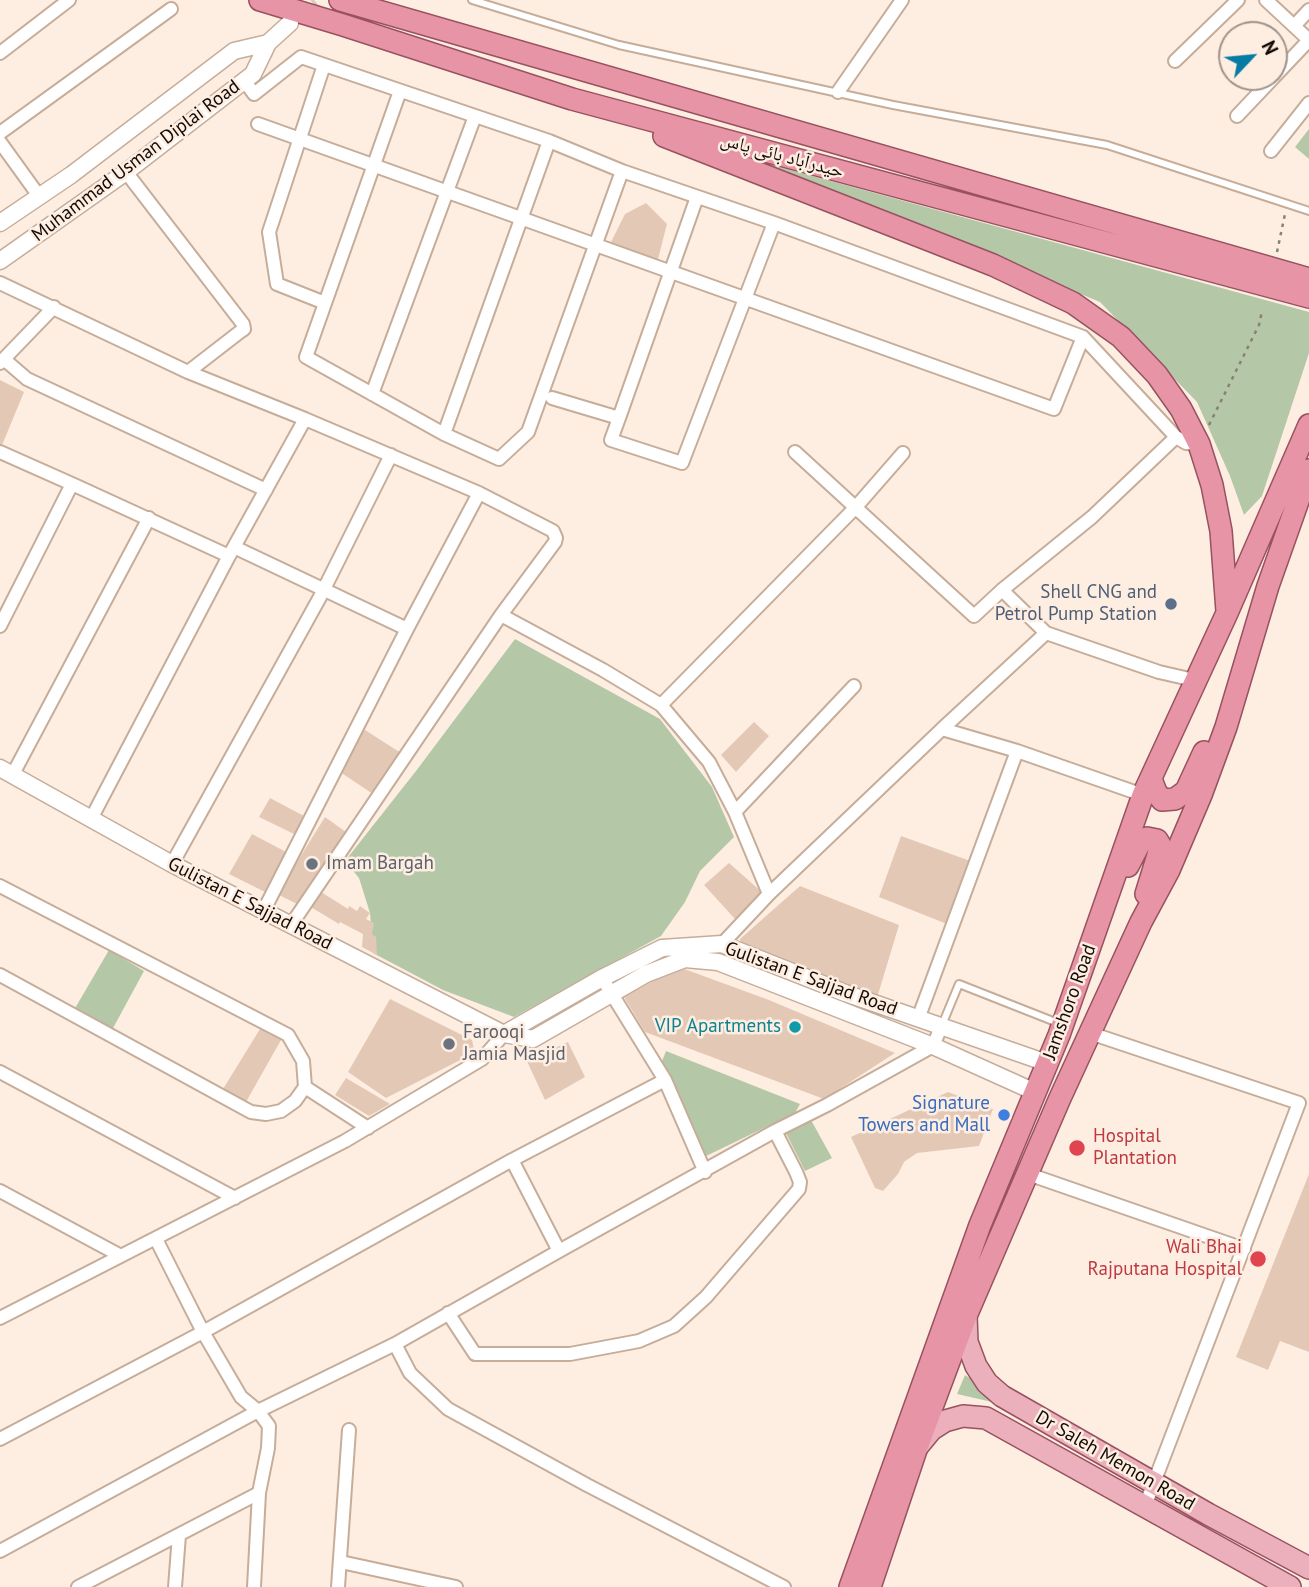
<!DOCTYPE html>
<html>
<head>
<meta charset="utf-8">
<style>
  body { margin:0 }
  #map { position:relative; width:1309px; height:1587px; overflow:hidden; background:#feeee2; font-family:"PT Sans",sans-serif }
  canvas { display:block }
  .north { position:absolute; left:1218px; top:21px; width:70px; height:70px; box-sizing:border-box; background:#feeee2; border:2px solid #a0938a; border-radius:50%; rotate:64deg; font-size:19px; font-weight:700; line-height:28px; text-align:center; color:#130b05 }
  .north::after { content:''; display:block; margin:auto; width:24px; height:32px; background:#067ba3; clip-path:polygon(50% 0,100% 100%,50% 72%,0 100%) }
</style>
</head>
<body>
<div id="map">
<canvas width="1309" height="1587"></canvas>
<div class="north">N</div>
</div>
<script>
const ctx = document.querySelector('canvas').getContext('2d');
ctx.lineJoin = 'round';
function fillPath(path, color) { ctx.fillStyle = color; ctx.fill(path, 'evenodd'); }
const shape = rows => new Path2D(rows.map(r => 'M' + r).join(''));
function trace(path, color, width, dash) { ctx.strokeStyle = color; ctx.lineWidth = width; ctx.lineCap = dash ? 'butt' : 'round'; ctx.setLineDash(dash || []); ctx.stroke(path); }
function label(font, color, halo, rows, align = 'center') {
  ctx.font = font + ' "PT Sans","Noto Naskh Arabic",sans-serif'; ctx.lineWidth = 5; ctx.setLineDash([]); ctx.textBaseline = 'middle'; ctx.strokeStyle = halo; ctx.fillStyle = color; for (const [text, x, y, turn = 0] of rows) {
    ctx.save(); ctx.translate(x, y); ctx.rotate((+turn || 0) * Math.PI / 180); ctx.textAlign = isNaN(turn) ? turn : align; if (halo) ctx.strokeText(text, 0, 0); ctx.fillText(text, 0, 0); ctx.restore();
  }
}
const green = shape([
  [1309,129,1309,159,1295,147],
  [765,163,1309,312,1309,353,1262,496,1244,515,1230,476,1197,402,1100,302],
  [515,639,660,719,712,787,734,837,700,871,685,902,661,936,514,1017,443,990,373,953,370,913,359,878,345,861,416,771],
  [109,950,144,971,112,1030,74,1010],
  [666,1051,800,1104,795,1113,702,1158,661,1064],
  [811,1120,832,1158,805,1171,784,1129],
  [965,1375,1041,1423,1039,1426,992,1402,957,1394]
]);
const building = shape([
  [646,203,667,224,657,263,609,246,625,214],
  [0,380,24,392,0,450],
  [754,722,769,736,736,772,721,755],
  [362,728,404,755,376,796,340,772],
  [270,798,304,816,294,834,259,817],
  [325,817,350,835,301,906,277,894],
  [252,834,288,853,265,892,229,874],
  [901,836,976,863,952,926,879,897],
  [729,863,764,894,735,919,704,885],
  [800,886,899,925,877,998,741,951,740,939],
  [318,890,348,909,349,906,357,911,360,906,370,913,366,919,374,923,372,934,376,937,377,955,362,947,363,934,340,922,339,924,309,906],
  [679,967,769,1000,895,1053,824,1099,645,1032,624,997],
  [390,999,472,1040,474,1049,470,1055,386,1098,348,1072],
  [260,1029,281,1040,246,1102,223,1089],
  [568,1042,585,1077,545,1100,525,1057,546,1052],
  [346,1078,390,1104,369,1116,335,1095],
  [948,1092,993,1109,979,1146,917,1153,904,1162,898,1174,883,1191,875,1188,851,1137],
  [1309,1174,1309,1352,1280,1341,1268,1370,1236,1357]
]);
const tertiaryTunnel = shape([
  [294,18,314,0]
]);
const path = shape([
  [1277,252,1285,214],
  [1209,425,1259,325,1262,311]
]);
const service = shape([
  [472,0,619,45,893,105,1107,145,1309,211],
  [942,1025,959,984,1058,1023]
]);
const minor = shape([
  [1266,0,1309,40],
  [1295,25,1309,10],
  [0,53,69,0],
  [1175,61,1238,0],
  [324,65,269,232,277,284,325,303],
  [1274,77,1309,40],
  [244,80,254,94,301,57,549,141,622,171,774,223,1083,337,1176,437,1186,443,1199,444],
  [400,91,306,357,444,434,499,459,528,432,622,171],
  [838,92,902,0],
  [1237,116,1274,77],
  [258,124,1054,409,1083,337],
  [0,133,171,9],
  [0,142,39,196],
  [1271,151,1309,103],
  [126,172,243,324,244,329,241,331,188,372],
  [0,283,188,372,305,419,229,556,72,484,0,626],
  [5,360,27,379,266,490],
  [0,363,54,307],
  [372,394,475,116],
  [552,398,619,418,611,440,682,463,774,223],
  [619,418,697,197],
  [305,419,479,493],
  [444,434,549,141],
  [0,452,72,484],
  [795,452,974,616,1002,590,1046,633],
  [234,547,407,629],
  [1002,590,1092,517,1176,437],
  [501,615,603,670,661,705,709,762,735,812,769,894,722,944],
  [661,705,855,508,903,453],
  [942,729,1046,633,1159,672,1194,680],
  [1017,751,1143,795],
  [13,774,149,518],
  [735,812,854,686],
  [91,819,229,556],
  [172,864,320,597,391,455],
  [0,886,288,1035,303,1061,305,1087],
  [769,894,942,729,1017,751,918,1019],
  [263,912,407,629,479,493,553,531,556,538,555,542,501,615,291,925],
  [0,975,251,1112,266,1114,281,1111,295,1101,305,1087,368,1128],
  [602,978,665,1080,705,1172],
  [1090,1033,1299,1103,1145,1506],
  [0,1072,235,1198],
  [512,1160,559,1251],
  [1028,1174,1244,1249],
  [0,1191,121,1256],
  [156,1239,203,1332,241,1397,258,1411,269,1426,268,1448,259,1493,254,1587],
  [448,1313,475,1354,570,1354,639,1341,674,1326,706,1297,799,1189,800,1182,796,1172,775,1131],
  [0,1318,345,1141,482,1059,504,1034],
  [395,1344,410,1373,448,1409,587,1485,784,1587],
  [0,1439,203,1332,512,1160,665,1080],
  [0,1551,258,1411,395,1344,559,1251,775,1131,827,1105,933,1046,941,1027],
  [341,1562,456,1587],
  [78,1587,259,1493],
  [175,1587,179,1535],
  [338,1587,349,1430]
]);
const tertiary = shape([
  [0,223,71,175,234,51,268,43],
  [0,261,126,172,253,74,268,43,290,23],
  [0,768,172,864,504,1034,533,1039,646,974,685,959,718,962,933,1046,1035,1092],
  [504,1034,602,978,662,948,722,944,845,993,1047,1063]
]);
const primary = shape([
  [966,1316,967,1342,976,1366,987,1383,1002,1396,1208,1514,1309,1568],
  [917,1447,931,1430,945,1421,963,1416,986,1418,1290,1587]
]);
const trunk = shape([
  [260,0,343,25,572,99,1309,297],
  [340,0,1309,279],
  [664,136,993,265,1073,303,1121,337,1157,375,1181,409,1199,444,1212,485,1221,531,1227,611],
  [1151,779,1156,792,1162,800,1175,799,1186,791,1204,752],
  [1128,866,1140,843,1147,838,1157,840,1160,845,1158,855,1146,894],
  [850,1587,980,1225,1059,1035,1143,795,1227,613,1309,425],
  [870,1587,917,1447,966,1316,1060,1098,1141,922,1169,870,1201,795,1226,727,1268,586,1309,470]
]);
const markers = [
  [1171,604,7,"#5c6f8a"],
  [312,864,7,"#6b7280"],
  [795,1027,7,"#0f9aa8"],
  [449,1044,7,"#6b7280"],
  [1004,1115,7,"#3f7fe0"],
  [1077,1148,9,"#e0444e"],
  [1258,1259,9,"#e0444e"]
];
const streetNames = [
  ["حیدرآباد بائی پاس",782,156,15],
  ["Muhammad Usman Diplai Road",136,161,-37],
  ["Gulistan E Sajjad Road",250,904,27],
  ["Gulistan E Sajjad Road",811,979,20],
  ["Jamshoro Road",1070,1002,-70],
  ["Dr Saleh Memon Road",1115,1461,30]
];
const serviceNames = [
  ["Shell CNG and",1157,593],
  ["Petrol Pump Station",1157,615]
];
const worshipNames = [
  ["Imam Bargah",326,864],
  ["Farooqi",463,1033],
  ["Jamia Masjid",463,1055]
];
const cultureNames = [
  ["VIP Apartments",781,1027]
];
const shopNames = [
  ["Signature",990,1104],
  ["Towers and Mall",990,1126]
];
const healthNames = [
  ["Hospital",1093,1137],
  ["Plantation",1093,1159],
  ["Wali Bhai",1242,1248,"right"],
  ["Rajputana Hospital",1242,1270,"right"]
];
fillPath(green, '#b4c8a8');
fillPath(building, '#e3c9b5');
trace(tertiaryTunnel, '#dbccc1', 16, [16, 8]);
trace(service, '#c6ad99', 10);
trace(minor, '#c6ad99', 16);
trace(tertiary, '#c6ad99', 19);
trace(primary, '#98525f', 24);
trace(trunk, '#98525f', 24);
trace(path, '#8b7f76', 2.5, [3.5, 5]);
trace(service, '#fff', 6);
trace(minor, '#fff', 12);
trace(tertiary, '#fff', 16);
trace(primary, '#ecafbc', 21);
trace(trunk, '#e694a6', 21);
for (const [x, y, r, color] of markers) { const dot = new Path2D(); dot.arc(x, y, r, 0, 2 * Math.PI); ctx.fillStyle = color; ctx.fill(dot); trace(dot, '#feeee2', 2.5); }
label('19px', '#130b05', '#feeee2', streetNames);
label('19px', '#4e5e75', '#feeee2', serviceNames, 'right');
label('19px', '#5b616d', '#feeee2', worshipNames, 'left');
label('19px', '#0d838f', '#feeee2', cultureNames, 'right');
label('19px', '#366cbe', '#feeee2', shopNames, 'right');
label('19px', '#be3a42', '#feeee2', healthNames, 'left');
</script>
</body>
</html>
